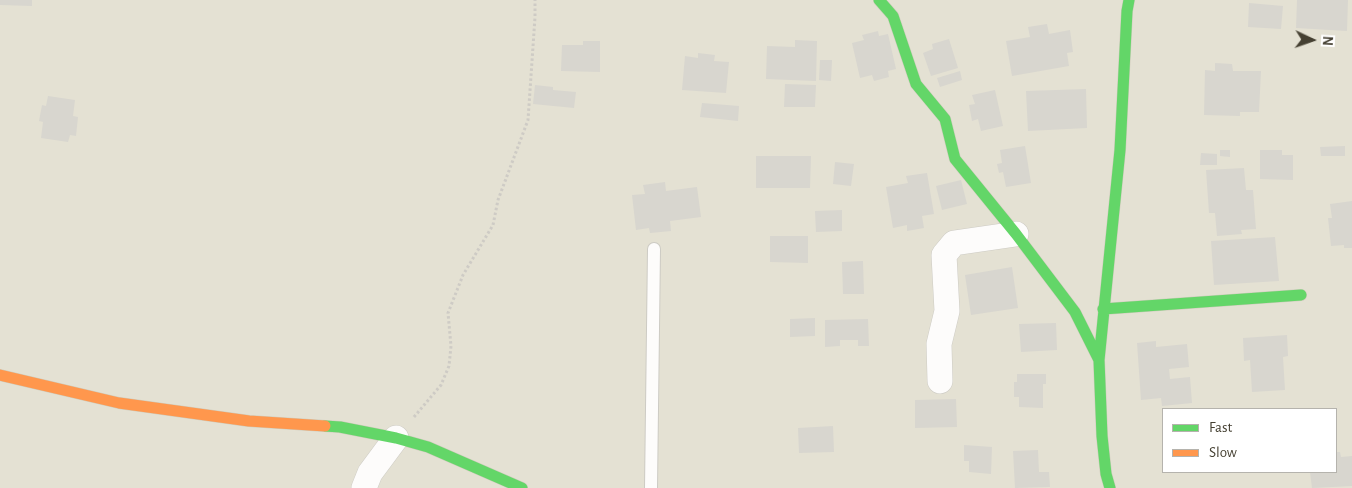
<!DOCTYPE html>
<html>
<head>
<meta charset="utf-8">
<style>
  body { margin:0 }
  #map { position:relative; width:1352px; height:488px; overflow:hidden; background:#efede6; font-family:"Alegreya Sans",sans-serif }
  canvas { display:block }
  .legend { position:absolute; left:1162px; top:408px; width:175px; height:65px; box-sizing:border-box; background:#fff; border:1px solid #b5b3ad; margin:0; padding:6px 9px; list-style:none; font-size:15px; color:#454032 }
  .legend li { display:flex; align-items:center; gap:10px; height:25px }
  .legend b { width:25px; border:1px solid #b5b3ad }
  .north { position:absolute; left:1287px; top:15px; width:50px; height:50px; -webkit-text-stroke:4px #fff; paint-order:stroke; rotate:93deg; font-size:14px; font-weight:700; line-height:20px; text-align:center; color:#454032 }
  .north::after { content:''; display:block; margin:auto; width:18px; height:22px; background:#454032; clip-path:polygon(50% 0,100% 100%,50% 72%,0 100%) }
</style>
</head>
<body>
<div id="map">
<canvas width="1352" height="488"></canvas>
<ul class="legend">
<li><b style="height:6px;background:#63d668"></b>Fast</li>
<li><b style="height:6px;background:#ff974d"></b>Slow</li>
</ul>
<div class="north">N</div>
</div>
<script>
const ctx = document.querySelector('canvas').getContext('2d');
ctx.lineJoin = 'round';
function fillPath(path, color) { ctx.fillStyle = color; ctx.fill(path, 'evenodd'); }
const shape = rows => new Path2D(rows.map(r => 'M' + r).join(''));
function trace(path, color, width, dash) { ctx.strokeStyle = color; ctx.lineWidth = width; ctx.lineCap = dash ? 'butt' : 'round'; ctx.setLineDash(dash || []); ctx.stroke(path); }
const residential = shape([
  [0,0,1352,0,1352,488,0,488],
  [1163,409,1336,409,1336,472,1163,472]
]);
const building = shape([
  [0,0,32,0,32,6,0,5],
  [1297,0,1348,0,1347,31,1296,28],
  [1249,3,1283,6,1281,29,1248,27],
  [1047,24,1049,34,1070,30,1073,52,1067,53,1069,66,1012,76,1006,41,1030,37,1028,27],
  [878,31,879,36,888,34,896,69,888,71,889,77,874,81,872,75,860,78,852,43,864,40,862,35],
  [949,39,958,68,931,76,923,53,933,49,932,44],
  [795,40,817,41,816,81,766,79,767,46,795,47],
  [583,41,600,41,600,72,561,71,562,45,583,45],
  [698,53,715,55,714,61,729,62,726,93,682,90,685,56,698,58],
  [820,60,832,60,831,81,819,80],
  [1215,63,1232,64,1233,71,1261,71,1259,112,1240,112,1240,116,1204,115,1205,70,1215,71],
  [960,71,962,80,940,87,937,78],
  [785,84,816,85,815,107,784,107],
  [535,85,553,87,553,90,576,92,574,108,533,104],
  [1086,89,1087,128,1028,131,1026,91],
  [995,90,1003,126,981,131,978,119,972,121,969,105,975,104,972,95],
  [48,96,75,100,73,116,78,117,76,136,70,135,68,142,41,138,43,122,39,121,42,105,46,106],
  [702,103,739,106,738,121,700,117],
  [1025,146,1031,183,1006,187,1003,172,999,173,997,164,1002,163,1000,150],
  [1345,146,1345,156,1321,156,1320,147],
  [1220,150,1230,150,1230,157,1220,156],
  [1260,150,1282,150,1282,155,1293,155,1293,180,1260,179],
  [1201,153,1217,154,1217,165,1200,165],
  [756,156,811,156,810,188,756,188],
  [835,162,854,164,851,186,833,184],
  [1244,168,1246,190,1253,190,1256,229,1241,230,1242,234,1217,236,1215,213,1209,213,1206,170],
  [927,173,934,214,922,216,924,228,907,231,907,225,893,228,886,187,908,183,906,176],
  [961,180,967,204,942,210,936,186],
  [665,182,666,191,697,187,701,217,670,221,671,231,650,233,649,228,636,230,632,195,645,194,643,185],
  [1352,201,1352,248,1344,248,1344,245,1331,246,1328,218,1332,218,1330,204],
  [842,210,842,231,816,232,815,211],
  [770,236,808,236,808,263,770,262],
  [1275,237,1279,281,1214,285,1211,241],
  [863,261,864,294,843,294,842,262],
  [1012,267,1018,308,971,315,965,275],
  [815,318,815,336,790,337,790,319],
  [868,319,869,346,858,346,858,340,840,340,840,346,825,347,825,320],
  [1056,323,1057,350,1021,352,1019,324],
  [1287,335,1288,356,1283,357,1285,390,1252,392,1250,360,1244,361,1243,338],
  [1156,341,1156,347,1187,344,1189,367,1169,369,1170,379,1190,377,1192,403,1162,406,1161,398,1141,400,1137,343],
  [1017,374,1046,374,1046,384,1043,384,1043,408,1019,407,1019,397,1014,397,1014,382,1017,382],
  [956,399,957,427,915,428,915,400],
  [833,426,834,452,799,453,798,428],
  [964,445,992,447,991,474,969,472,969,461,964,461],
  [1038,450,1039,472,1049,472,1050,487,1015,488,1013,451],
  [1336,452,1340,452,1341,457,1352,456,1352,486,1312,488,1310,472,1336,472]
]);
const path = shape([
  [414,417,441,385,449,366,451,346,448,313,463,275,493,225,498,200,528,120,535,17,535,0]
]);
const lane = shape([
  [651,488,654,249]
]);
const street = shape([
  [940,381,939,344,947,311,944,255,954,243,1016,234],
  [364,488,370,473,396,438]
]);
const fast = shape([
  [879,0,893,16,916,84,945,119,955,159,1016,234,1075,312,1099,360],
  [1103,309,1301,295],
  [325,426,340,427,396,438,428,447,522,488],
  [1110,488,1106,474,1102,436,1099,360,1120,150,1127,11,1129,0]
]);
const slow = shape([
  [0,375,119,403,249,421,325,426]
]);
fillPath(residential, '#e4e1d3');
fillPath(building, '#d8d6cf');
trace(lane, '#cdcbc4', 14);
trace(street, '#cdcbc4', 26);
trace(fast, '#cfccbc', 12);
trace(slow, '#cfccbc', 12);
trace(path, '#cecbc5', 3, [2.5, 2.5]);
trace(lane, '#fdfcfb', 12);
trace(street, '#fdfcfb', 25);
trace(fast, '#63d668', 11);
trace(slow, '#ff974d', 11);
</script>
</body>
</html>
